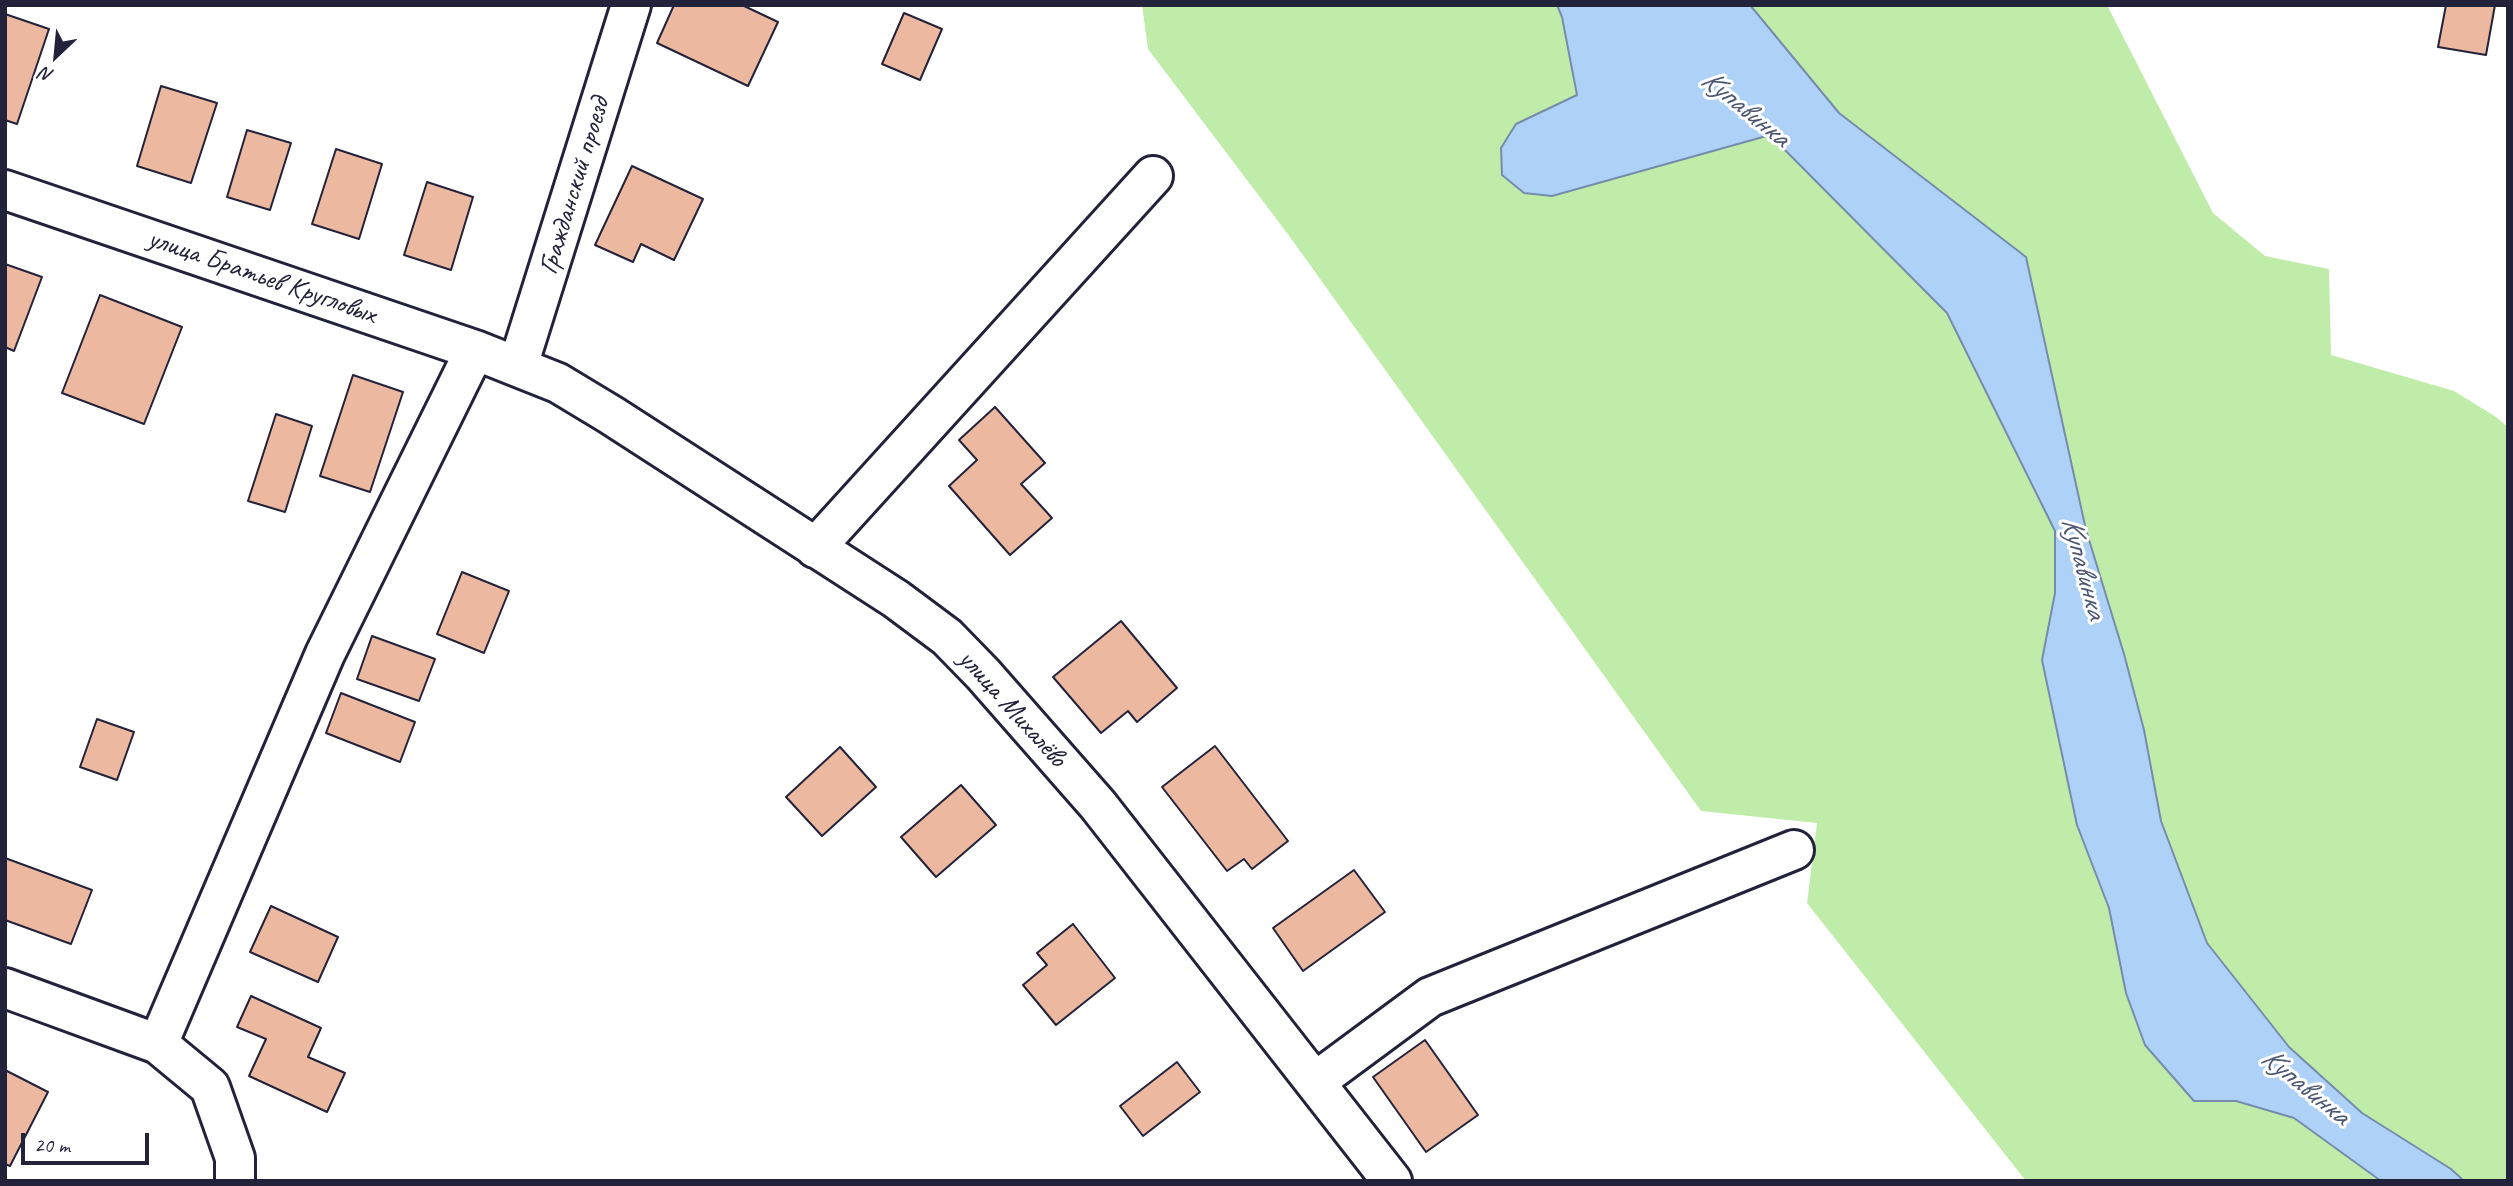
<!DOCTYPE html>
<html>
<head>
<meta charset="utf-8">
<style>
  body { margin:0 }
  #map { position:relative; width:2513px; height:1186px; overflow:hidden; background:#fff; font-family:Caveat,sans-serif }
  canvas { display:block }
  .frame { position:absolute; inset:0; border:7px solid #22223b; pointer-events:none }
  .north { position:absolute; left:21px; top:21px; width:70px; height:70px; -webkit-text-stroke:5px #fff; paint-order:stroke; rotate:206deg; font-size:19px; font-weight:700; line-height:28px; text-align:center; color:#22223b }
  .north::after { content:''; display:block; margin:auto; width:24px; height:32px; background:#22223b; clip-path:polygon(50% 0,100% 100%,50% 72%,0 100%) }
  .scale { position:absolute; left:21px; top:1133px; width:128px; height:32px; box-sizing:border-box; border:4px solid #22223b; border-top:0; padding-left:9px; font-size:21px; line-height:24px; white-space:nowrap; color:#22223b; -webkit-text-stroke:5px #fff; paint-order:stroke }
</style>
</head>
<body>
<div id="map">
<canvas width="2513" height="1186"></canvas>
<div class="frame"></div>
<div class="north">N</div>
<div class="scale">20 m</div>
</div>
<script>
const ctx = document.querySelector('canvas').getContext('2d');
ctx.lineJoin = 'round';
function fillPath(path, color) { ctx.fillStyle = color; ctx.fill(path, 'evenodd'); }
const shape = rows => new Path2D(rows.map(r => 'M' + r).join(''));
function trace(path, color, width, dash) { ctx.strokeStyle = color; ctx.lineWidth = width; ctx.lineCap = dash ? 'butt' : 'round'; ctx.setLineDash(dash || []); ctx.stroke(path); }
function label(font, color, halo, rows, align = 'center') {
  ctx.font = font + ' Caveat,sans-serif'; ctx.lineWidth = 6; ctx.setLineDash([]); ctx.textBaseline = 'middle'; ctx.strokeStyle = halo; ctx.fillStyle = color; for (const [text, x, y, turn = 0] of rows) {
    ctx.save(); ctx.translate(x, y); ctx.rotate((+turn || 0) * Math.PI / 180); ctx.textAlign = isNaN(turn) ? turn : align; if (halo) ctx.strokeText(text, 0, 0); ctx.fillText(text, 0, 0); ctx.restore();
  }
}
const green = shape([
  [1142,5,1557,5,1562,17,1577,95,1516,124,1552,196,1770,135,1947,312,2055,531,2055,593,2042,660,2077,825,2109,908,2126,993,2145,1045,2194,1101,2236,1101,2294,1118,2381,1181,2026,1181,1807,903,1817,823,1701,811,1290,237,1148,49],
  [1750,5,2107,5,2213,213,2265,256,2329,269,2331,355,2454,391,2496,417,2508,427,2508,1181,2464,1181,2451,1169,2362,1113,2288,1047,2207,943,2161,821,2144,730,2124,654,2086,530,2026,257,1839,113]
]);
const water = shape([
  [1557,5,1750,5,1839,113,2026,257,2086,530,2124,654,2144,730,2161,821,2207,943,2289,1047,2362,1113,2451,1169,2464,1181,2381,1181,2294,1118,2236,1101,2194,1101,2145,1045,2126,993,2109,908,2077,825,2042,660,2055,593,2055,531,1947,313,1770,135,1552,196,1524,193,1502,175,1501,148,1516,124,1577,95,1562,17,1557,5]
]);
const building = shape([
  [674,5,742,5,778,22,748,86,657,43,674,5],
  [2446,5,2495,5,2486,55,2438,47,2446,5],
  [904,13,942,29,920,80,882,64,904,13],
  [5,14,49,29,17,124,5,120,5,14],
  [161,86,217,103,191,183,137,166,161,86],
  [247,130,291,143,270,210,227,197,247,130],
  [336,149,382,164,359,239,312,224,336,149],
  [632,166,703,199,674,260,641,244,633,262,595,245,632,166],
  [427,182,473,197,451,270,404,255,427,182],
  [5,264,42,277,14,351,5,347,5,264],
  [100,295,182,327,144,424,62,393,100,295],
  [353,375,403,392,370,492,320,476,353,375],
  [995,407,1045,463,1021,484,1052,518,1010,555,949,486,977,460,959,440,995,407],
  [276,414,312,426,285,512,248,501,276,414],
  [462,572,509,591,484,653,437,634,462,572],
  [1121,621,1177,688,1137,722,1128,711,1101,733,1053,677,1121,621],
  [372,636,435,659,419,701,357,679,372,636],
  [341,693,415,722,400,762,326,733,341,693],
  [97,719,134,732,117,780,80,767,97,719],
  [1215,746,1288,841,1252,869,1244,859,1227,871,1162,787,1215,746],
  [840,747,876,787,822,836,786,797,840,747],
  [961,785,996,825,936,877,901,837,961,785],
  [5,858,92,890,71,944,5,920,5,858],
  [1354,870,1385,912,1303,971,1273,928,1354,870],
  [271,906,338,937,318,982,250,952,271,906],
  [1073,924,1115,978,1056,1025,1023,985,1047,965,1037,953,1073,924],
  [251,996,321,1028,308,1057,345,1073,327,1112,249,1076,266,1039,237,1027,251,996],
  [1425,1040,1478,1115,1426,1152,1373,1077,1425,1040],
  [1177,1062,1200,1092,1143,1136,1120,1106,1177,1062],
  [5,1070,48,1092,10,1166,5,1164,5,1070]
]);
const minor = shape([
  [5,190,475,350,558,383,611,415,896,599,947,637,983,674,1098,805,1392,1181],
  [518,366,631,5],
  [815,548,1153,176],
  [5,988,158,1044],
  [1315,1082,1430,997,1794,850],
  [235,1181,235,1158,210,1087,158,1044,325,654,475,350]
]);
const streetNames = [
  ["Гражданский проезд",575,186,-73],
  ["улица Братьев Кругловых",262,277,19],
  ["улица Михалёво",1012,709,48]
];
const waterNames = [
  ["Купавинка",1745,109,39],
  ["Купавинка",2083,568,75],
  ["Купавинка",2305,1087,39]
];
fillPath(green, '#c0eca9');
fillPath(water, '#aed2f7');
trace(water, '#768cac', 2);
fillPath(building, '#ecb89f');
trace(building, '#22223b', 2);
trace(minor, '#22223b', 44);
trace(minor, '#fff', 38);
label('28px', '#22223b', '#fff', streetNames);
label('italic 30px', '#4c5773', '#fff', waterNames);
</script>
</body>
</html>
